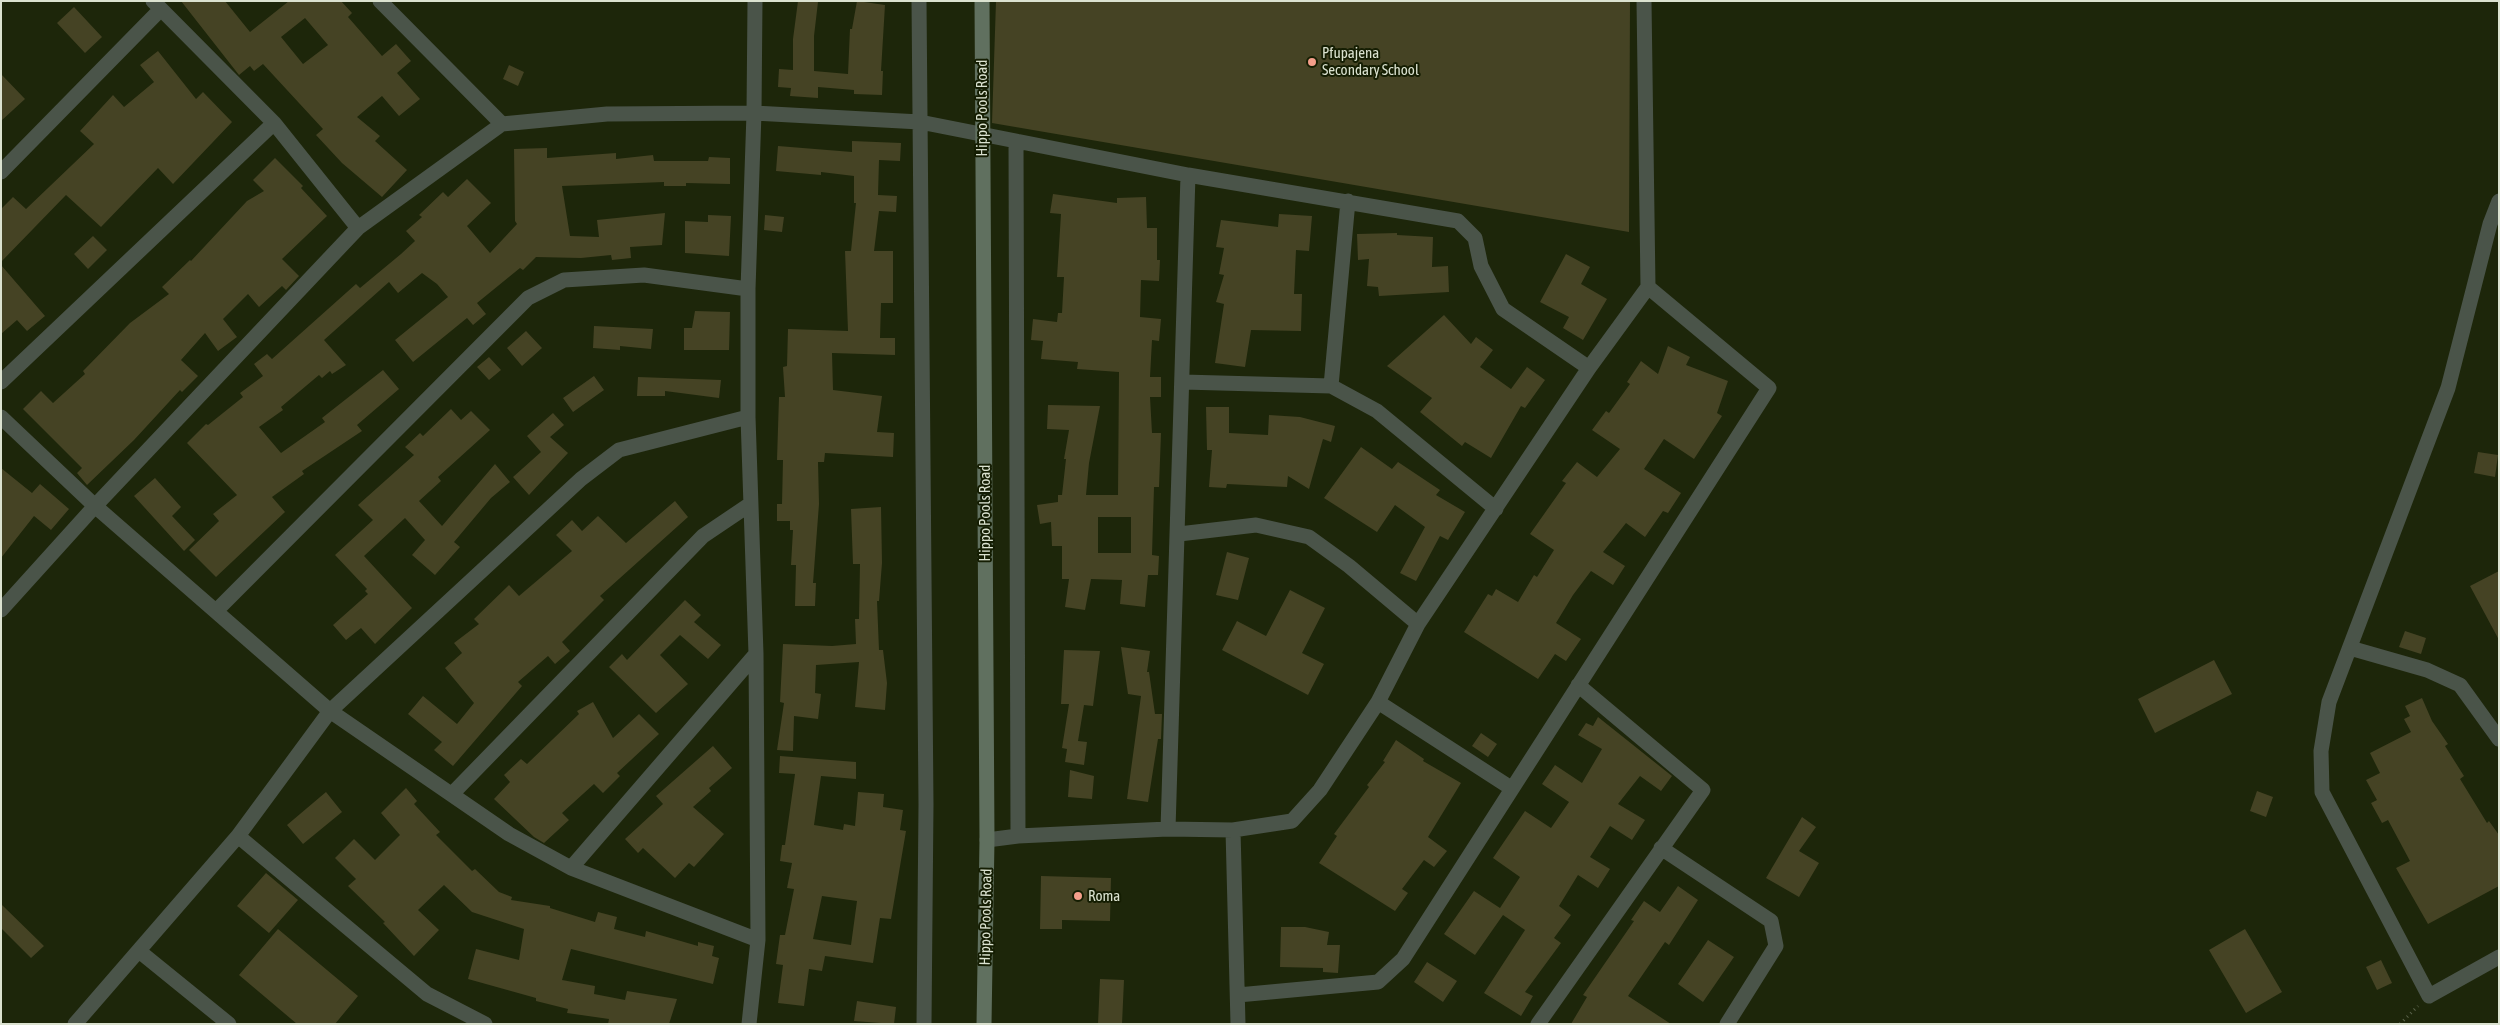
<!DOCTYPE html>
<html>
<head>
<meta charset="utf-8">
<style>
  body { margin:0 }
  #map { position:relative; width:2500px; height:1025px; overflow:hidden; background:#1d260a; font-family:"Asap Condensed",sans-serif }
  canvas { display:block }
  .frame { position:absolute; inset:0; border:2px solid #dbe2d0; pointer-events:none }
</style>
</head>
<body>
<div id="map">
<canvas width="2500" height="1025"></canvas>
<div class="frame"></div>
</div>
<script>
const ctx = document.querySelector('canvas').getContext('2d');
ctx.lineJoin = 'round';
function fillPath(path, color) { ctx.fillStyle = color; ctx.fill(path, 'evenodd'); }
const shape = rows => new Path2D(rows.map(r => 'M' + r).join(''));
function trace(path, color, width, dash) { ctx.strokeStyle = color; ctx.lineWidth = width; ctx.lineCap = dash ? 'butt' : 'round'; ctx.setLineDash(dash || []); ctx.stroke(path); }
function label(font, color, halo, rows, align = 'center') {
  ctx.font = font + ' "Asap Condensed",sans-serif'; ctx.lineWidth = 4; ctx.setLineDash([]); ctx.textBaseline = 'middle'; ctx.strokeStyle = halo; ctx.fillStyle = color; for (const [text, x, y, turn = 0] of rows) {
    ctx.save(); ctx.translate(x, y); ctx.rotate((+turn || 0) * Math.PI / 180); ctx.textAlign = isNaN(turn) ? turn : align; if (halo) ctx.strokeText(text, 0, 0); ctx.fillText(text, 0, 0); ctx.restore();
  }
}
const building = shape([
  [181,1,225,1,250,32,289,1,341,1,352,13,348,17,382,56,396,44,411,61,397,73,420,99,399,116,382,96,357,117,380,136,375,141,407,170,382,197,342,163,316,135,323,129,263,64,254,71,250,66,239,75],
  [305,18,328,45,303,64,281,37],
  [798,1,818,2,814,36,814,71,848,74,850,29,852,29,857,1,885,5,881,71,883,71,882,95,854,94,854,90,818,87,818,98,790,96,791,88,778,87,779,69,793,70,793,39],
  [996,1,1630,1,1629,232,992,123],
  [74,7,102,37,85,53,57,23],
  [158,51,196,99,203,92,232,122,173,184,158,168,101,227,66,195,1,262,1,209,13,197,26,209,94,144,80,131,113,95,124,107,154,82,140,65],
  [509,65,524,72,518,86,503,79],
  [1,74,25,99,1,121],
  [852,141,901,143,900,161,879,160,878,195,897,196,896,212,879,211,874,251,893,251,893,303,881,303,880,338,895,338,895,355,832,353,833,390,882,396,877,432,894,433,893,457,825,453,824,462,818,462,819,504,813,583,816,583,815,606,795,606,796,565,791,565,793,530,790,530,790,521,777,521,777,504,782,504,783,460,777,460,779,397,785,397,783,367,787,366,788,329,848,331,845,251,851,251,856,203,854,203,854,176,821,172,821,175,776,171,778,146,852,152],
  [547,148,547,158,616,153,616,159,653,155,654,161,708,161,709,157,730,158,730,184,686,183,686,186,664,186,664,182,562,186,570,236,599,237,597,220,665,213,662,245,630,247,631,258,612,260,611,255,581,258,536,257,523,270,520,268,477,303,486,314,473,325,467,318,413,362,395,340,448,297,437,284,422,273,398,293,389,282,324,340,346,365,332,374,330,371,322,378,319,375,281,407,283,410,259,427,281,453,325,422,322,418,383,370,399,389,357,425,362,431,302,471,304,474,272,497,285,512,216,577,189,550,219,521,213,514,237,495,187,443,206,424,208,425,243,397,240,393,263,376,254,364,267,354,272,359,356,284,360,288,401,254,415,241,406,231,422,217,419,215,443,192,448,197,467,179,491,203,467,226,490,253,517,224,515,221,514,149],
  [275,158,303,186,301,188,327,216,282,259,299,276,286,290,282,286,259,307,248,294,223,319,237,337,218,351,205,333,181,360,198,376,182,392,180,390,134,440,87,485,77,473,82,468,23,409,41,391,53,403,85,374,83,371,130,323,169,294,162,287,190,260,191,261,247,201,264,191,253,180],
  [1053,194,1117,203,1117,198,1146,197,1147,228,1157,228,1157,260,1160,260,1159,281,1141,280,1140,317,1161,319,1159,341,1152,340,1150,377,1161,377,1161,397,1150,397,1152,433,1161,433,1159,487,1154,487,1152,555,1159,556,1158,575,1148,575,1145,607,1120,604,1122,580,1091,579,1085,610,1065,607,1069,579,1062,579,1062,546,1052,546,1051,522,1040,524,1037,505,1058,502,1058,495,1062,495,1066,459,1064,459,1069,430,1047,429,1048,405,1100,406,1089,463,1086,495,1118,495,1119,372,1077,369,1078,362,1041,359,1043,341,1031,340,1033,319,1057,322,1058,313,1062,313,1064,277,1057,277,1061,214,1050,213],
  [1098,517,1131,517,1131,553,1098,553],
  [1279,214,1312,216,1309,251,1296,250,1294,294,1302,294,1301,331,1251,330,1245,367,1215,363,1224,304,1216,302,1224,275,1219,274,1224,248,1216,247,1221,220,1278,227],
  [708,215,731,216,729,256,685,253,685,221,708,222],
  [765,215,784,217,782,232,764,230],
  [1397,233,1397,235,1433,237,1432,267,1448,266,1449,292,1379,296,1378,287,1367,286,1369,259,1358,260,1357,234],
  [93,236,107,250,88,269,74,254],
  [1566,254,1590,267,1581,284,1607,299,1583,340,1563,328,1569,317,1540,302],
  [1,265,45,316,27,331,17,320,1,334],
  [695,311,730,312,729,350,684,350,684,328,692,328],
  [1444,315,1471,344,1476,337,1493,350,1480,367,1511,389,1527,367,1545,380,1525,408,1521,406,1491,458,1465,442,1462,446,1420,412,1432,398,1387,366],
  [594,326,653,329,651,349,620,346,620,350,593,348],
  [526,331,542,348,522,366,507,348],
  [1668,346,1690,357,1686,365,1728,381,1717,413,1722,416,1694,459,1664,439,1644,469,1681,493,1668,513,1663,511,1645,537,1626,523,1603,552,1625,566,1613,585,1591,571,1573,595,1556,623,1581,639,1566,661,1555,654,1538,679,1464,632,1488,594,1492,596,1496,589,1518,602,1534,575,1537,577,1554,550,1530,534,1566,483,1562,481,1577,462,1597,477,1620,449,1592,430,1606,411,1609,413,1630,384,1627,382,1641,361,1658,374],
  [489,357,501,370,489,380,477,367],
  [594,376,604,390,573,412,563,398],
  [638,377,721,380,719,398,665,391,665,396,637,396],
  [1206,407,1229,407,1229,433,1268,435,1269,415,1300,417,1335,426,1331,442,1323,439,1309,489,1288,476,1287,487,1227,484,1226,488,1209,487,1212,450,1207,450],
  [451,409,461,420,471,411,490,430,438,477,441,481,419,501,442,526,495,464,510,482,491,498,454,542,460,547,435,575,412,555,425,540,405,518,364,556,412,608,375,644,361,628,346,640,333,625,368,594,365,591,367,589,335,555,373,520,358,505,414,455,405,447,420,433,423,436],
  [553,413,564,425,550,437,568,453,529,495,513,477,541,452,527,436],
  [1361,447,1392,469,1398,462,1440,490,1436,495,1465,512,1448,540,1440,536,1416,581,1400,573,1425,527,1395,505,1377,532,1324,498],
  [2478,452,2498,455,2495,477,2474,473],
  [1,468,32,493,40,484,69,509,51,530,34,516,1,558],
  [155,478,181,507,172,516,195,540,184,551,134,496],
  [675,501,688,517,600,596,604,600,562,642,570,651,555,664,548,656,518,682,522,686,453,766,434,750,442,742,408,714,423,696,457,724,474,703,445,668,462,653,454,643,479,624,474,619,509,585,519,596,572,551,556,535,572,520,582,531,598,516,626,543],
  [881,507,882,563,879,601,877,601,879,650,883,650,887,683,885,710,855,707,859,662,816,665,815,693,821,694,818,719,794,716,793,751,777,750,784,703,780,702,783,644,832,646,856,644,855,619,859,619,860,564,853,564,851,509],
  [1227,552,1249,558,1238,600,1216,595],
  [2499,571,2499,640,2470,586],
  [1290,590,1325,608,1302,653,1324,664,1308,695,1222,650,1237,621,1266,636],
  [685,600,701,615,694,622,721,645,708,659,680,635,660,655,688,684,656,713,609,667,622,654,627,660],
  [2405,631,2426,638,2421,654,2399,647],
  [1121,647,1150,651,1147,672,1149,672,1155,714,1162,714,1161,739,1158,739,1148,802,1127,799,1141,696,1128,694],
  [1064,650,1100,651,1093,706,1084,705,1078,741,1087,742,1084,765,1065,762,1067,749,1062,748,1069,704,1061,704],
  [2214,660,2232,694,2155,733,2138,699],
  [2422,698,2432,721,2448,744,2445,746,2464,776,2460,779,2487,823,2489,821,2499,835,2499,886,2428,924,2396,868,2410,861,2388,820,2382,823,2371,803,2377,800,2366,780,2380,773,2370,753,2411,732,2404,719,2410,716,2405,706],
  [593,702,613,738,639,714,659,734,617,773,620,776,603,793,594,784,562,813,569,820,544,843,534,837,494,799,510,782,504,775,521,759,527,764,579,714,577,711],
  [1598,717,1672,776,1661,791,1640,776,1618,804,1645,820,1632,840,1610,826,1590,857,1610,869,1598,888,1578,875,1559,906,1571,915,1554,938,1561,943,1525,992,1533,996,1521,1016,1484,993,1525,930,1503,915,1475,955,1444,934,1474,891,1500,908,1520,877,1493,858,1525,811,1551,828,1569,802,1542,784,1555,765,1582,783,1602,749,1578,735,1586,723,1593,726],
  [1481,733,1497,744,1488,757,1472,746],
  [1396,740,1424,759,1423,761,1461,783,1428,837,1447,851,1434,867,1424,860,1402,889,1408,893,1395,911,1319,863,1337,836,1334,834,1369,787,1367,785,1385,762,1383,761],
  [713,746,732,768,709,788,711,791,693,807,724,834,694,867,689,863,675,878,643,848,638,853,625,839,663,804,656,796],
  [780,756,856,762,856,779,821,776,814,825,843,830,844,824,855,826,858,792,884,794,883,807,903,810,900,830,906,831,891,919,880,918,873,963,825,956,822,971,809,969,804,1006,778,1003,783,965,776,964,780,935,785,935,794,889,787,888,792,863,780,861,782,845,785,845,795,774,779,773],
  [822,896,857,901,851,945,813,939],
  [1070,770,1094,776,1092,799,1068,797],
  [406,788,417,801,414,804,440,832,436,835,472,871,475,869,499,892,512,897,511,900,550,906,550,908,595,922,598,912,617,917,614,929,645,937,646,931,698,946,698,942,714,946,712,956,719,958,713,984,571,949,562,980,595,986,594,994,625,1000,627,991,677,999,669,1024,608,1024,609,1019,567,1013,568,1009,536,1001,536,998,468,979,476,949,519,960,524,929,472,912,444,885,418,910,439,930,414,956,383,923,385,922,348,886,356,879,335,858,354,839,375,860,400,835,381,813],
  [2257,791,2273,797,2266,817,2250,811],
  [326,792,342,812,303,844,287,825],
  [1802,817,1816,827,1799,851,1819,863,1799,897,1766,878],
  [266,873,298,900,269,933,237,906],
  [1041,876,1111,878,1110,921,1062,920,1062,929,1040,929],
  [1678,886,1698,900,1669,945,1665,942,1628,996,1671,1024,1571,1024,1587,997,1583,995,1634,921,1631,920,1644,901,1660,912],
  [1,904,44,946,31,958,1,928],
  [1281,927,1305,927,1329,932,1327,945,1340,945,1338,973,1323,972,1323,968,1280,967],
  [278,929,358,996,335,1024,297,1024,239,975],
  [2245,929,2282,992,2246,1013,2209,950],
  [1708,940,1734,957,1703,1002,1678,984],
  [2381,960,2392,983,2377,990,2366,967],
  [1427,962,1457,981,1443,1002,1414,982],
  [1100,979,1124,980,1122,1024,1098,1024],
  [857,1001,896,1007,894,1024,854,1021]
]);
const path = shape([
  [2400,1024,2418,1006]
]);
const street = shape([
  [153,1,274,123,358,228],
  [380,1,502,124],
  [919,1,926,804,924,1024],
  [1016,141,1018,836],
  [1,172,160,10],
  [1348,201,1331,386,1377,411,1496,509],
  [2499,201,2490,224,2448,388,2329,702,2321,751,2322,792,2429,996,2499,957],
  [1,382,274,123],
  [1183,382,1331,386],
  [1,417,95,506,330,711,509,834,571,868,758,940],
  [1179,534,1256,525,1309,537,1349,566,1418,624],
  [1,610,95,506,358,228,502,124,607,114,754,113,920,122,1188,175,1458,221,1475,238,1481,266,1503,309,1589,368],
  [216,611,528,298,564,280,644,275,748,289],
  [2350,648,2427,670,2460,685,2499,739],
  [1378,702,1511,788],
  [452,794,703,536,749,505],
  [1168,829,1188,175],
  [1233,830,1238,1024],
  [238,836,427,994,485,1024],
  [987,840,1018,836,1168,829,1233,830,1292,821,1320,790,1378,702,1418,624,1589,368,1648,287,1644,1],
  [1661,848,1771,921,1776,946,1727,1024],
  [571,868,756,654],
  [139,951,229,1024],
  [1238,995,1378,982,1403,959,1769,388,1648,287],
  [75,1024,238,836,330,711,581,479,619,450,748,417],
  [749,1024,758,940,756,654,748,417,748,289,754,113,755,1],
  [1538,1024,1703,790,1578,685]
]);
const secondary = shape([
  [982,1,987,840,984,1024]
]);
const markers = [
  [1312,62,5,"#f49e8a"],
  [1078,896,5,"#f49e8a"]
];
const poiNames = [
  ["Pfupajena",1322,53],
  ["Secondary School",1322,70],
  ["Roma",1088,896]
];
const streetNames = [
  ["Hippo Pools Road",982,108,-90],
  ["Hippo Pools Road",985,513,-90],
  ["Hippo Pools Road",986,917,-89]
];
fillPath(building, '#454324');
trace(path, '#5d654d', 3, [1, 4]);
trace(street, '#4a5449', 15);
trace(secondary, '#60705f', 15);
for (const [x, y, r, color] of markers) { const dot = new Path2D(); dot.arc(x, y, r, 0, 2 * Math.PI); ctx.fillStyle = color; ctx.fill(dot); trace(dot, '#141d02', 2); }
label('15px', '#dbe2d0', '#141d02', poiNames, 'left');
label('15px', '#dbe2d0', '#141d02', streetNames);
</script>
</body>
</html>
